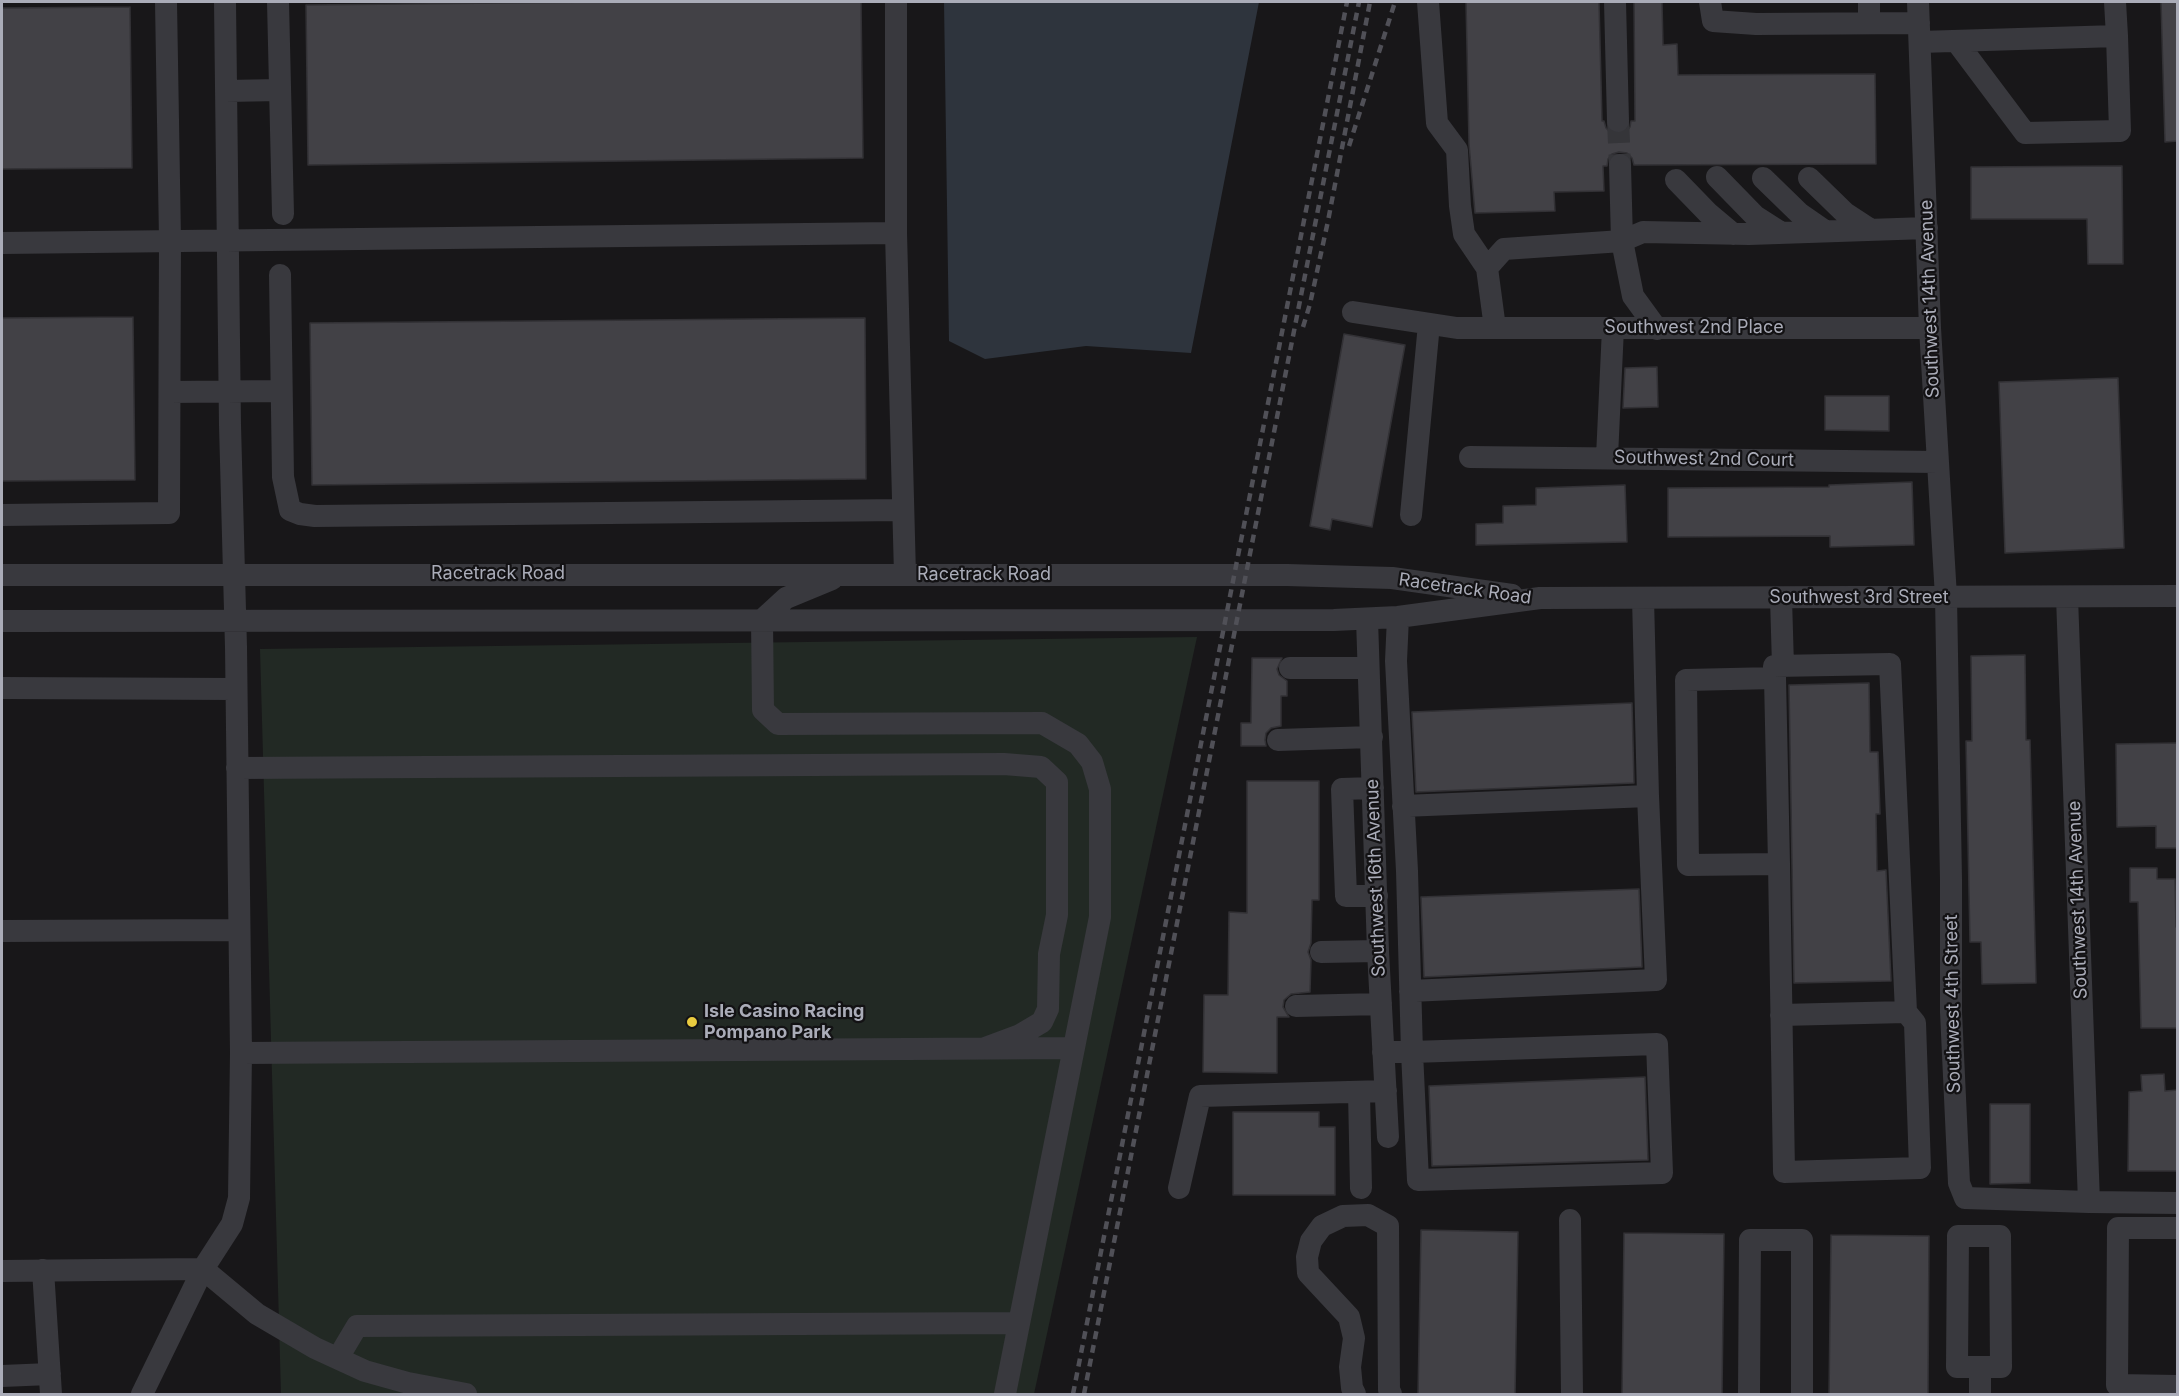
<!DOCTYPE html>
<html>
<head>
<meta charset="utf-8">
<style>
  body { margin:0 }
  #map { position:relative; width:2179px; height:1396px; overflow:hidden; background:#181719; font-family:Inter,sans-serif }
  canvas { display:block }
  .frame { position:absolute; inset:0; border:3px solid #aaacb8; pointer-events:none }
</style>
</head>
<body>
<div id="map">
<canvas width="2179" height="1396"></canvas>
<div class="frame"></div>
</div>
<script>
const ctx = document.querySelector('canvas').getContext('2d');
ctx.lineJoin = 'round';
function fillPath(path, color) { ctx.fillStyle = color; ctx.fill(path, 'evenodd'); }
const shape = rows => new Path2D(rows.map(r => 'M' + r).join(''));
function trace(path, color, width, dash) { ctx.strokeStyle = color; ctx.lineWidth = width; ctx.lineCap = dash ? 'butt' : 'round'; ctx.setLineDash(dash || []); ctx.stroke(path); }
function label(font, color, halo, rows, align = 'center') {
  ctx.font = font + ' Inter,sans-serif'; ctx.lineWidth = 4.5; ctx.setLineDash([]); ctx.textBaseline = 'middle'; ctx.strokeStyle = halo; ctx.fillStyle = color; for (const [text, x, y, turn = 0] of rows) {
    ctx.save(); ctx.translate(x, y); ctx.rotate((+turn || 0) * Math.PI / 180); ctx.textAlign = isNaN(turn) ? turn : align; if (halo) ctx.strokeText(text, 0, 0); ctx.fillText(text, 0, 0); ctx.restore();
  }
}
const green = shape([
  [1197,637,1034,1394,281,1394,260,649]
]);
const water = shape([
  [944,2,1259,2,1191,353,1086,346,985,359,949,341]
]);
const building = shape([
  [599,2,861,2,863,158,308,165,306,5,599,2],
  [1466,2,1599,2,1602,121,1604,121,1606,128,1611,133,1618,134,1626,132,1630,127,1631,121,1635,121,1634,2,1662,2,1663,45,1677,44,1678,75,1875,74,1876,164,1634,165,1632,158,1627,153,1619,152,1612,154,1608,159,1607,166,1603,166,1604,191,1554,192,1555,211,1475,213,1469,144,1466,2],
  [2161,2,2178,2,2178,141,2165,142,2161,2],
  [130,7,132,168,2,169,2,8,130,7],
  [2122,166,2123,264,2088,264,2087,219,1971,219,1971,167,2122,166],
  [133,317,135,480,2,481,2,318,133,317],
  [865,318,866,479,312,485,310,323,865,318],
  [1344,334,1405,345,1372,527,1332,519,1330,530,1310,526,1344,334],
  [1657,367,1658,407,1623,408,1625,368,1657,367],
  [2118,378,2124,548,2005,553,1999,382,2118,378],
  [1825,396,1889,396,1889,431,1825,430,1825,396],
  [1912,482,1914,545,1830,547,1830,536,1668,537,1668,488,1829,487,1829,485,1912,482],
  [1625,485,1627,542,1476,545,1476,524,1503,523,1503,506,1536,505,1536,488,1625,485],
  [2025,655,2026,740,2030,740,2036,983,1982,984,1981,942,1970,942,1966,741,1972,741,1971,656,2025,655],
  [1252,658,1282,658,1277,669,1279,675,1287,681,1287,696,1281,696,1281,726,1271,728,1266,733,1265,740,1266,746,1241,746,1241,723,1251,723,1252,658],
  [1869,683,1870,752,1878,752,1880,814,1876,814,1877,871,1886,870,1891,981,1794,983,1789,685,1869,683],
  [1632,703,1634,783,1416,792,1412,712,1632,703],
  [2178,743,2178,848,2156,848,2156,826,2117,827,2116,744,2178,743],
  [1247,781,1319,781,1319,900,1312,900,1311,943,1308,952,1311,960,1310,992,1291,994,1284,1000,1283,1007,1289,1017,1277,1017,1277,1073,1203,1072,1204,995,1228,995,1229,912,1247,913,1247,781],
  [2130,868,2157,868,2157,879,2175,879,2176,927,2178,927,2178,1028,2141,1028,2138,902,2130,902,2130,868],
  [1639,889,1642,967,1424,977,1421,897,1639,889],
  [2164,1074,2165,1091,2178,1090,2178,1171,2128,1171,2129,1092,2142,1091,2141,1075,2164,1074],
  [1645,1077,1648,1160,1432,1166,1429,1086,1645,1077],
  [1990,1104,2030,1104,2030,1183,1990,1184,1990,1104],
  [1233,1112,1319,1112,1319,1127,1335,1127,1335,1195,1233,1195,1233,1112],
  [1421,1230,1518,1232,1515,1395,1418,1395,1421,1230],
  [1624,1233,1724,1234,1722,1395,1622,1395,1624,1233],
  [1831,1235,1929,1236,1928,1395,1829,1395,1831,1235]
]);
const minorTunnel = shape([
  [1618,121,1620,165]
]);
const minor = shape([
  [278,2,283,214],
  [1428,2,1437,123,1457,150,1460,206,1464,234,1487,268],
  [1615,2,1618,121],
  [1710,2,1713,21,1756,24,1919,23],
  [1869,2,1869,23],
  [1918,2,1930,328,1946,597,1951,880,1951,1012,1959,1183,1965,1198,2089,1202,2178,1203],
  [1956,41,2025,133,2120,131,2117,36],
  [1920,42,2117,36,2115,2],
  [226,91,280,90],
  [1620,165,1622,241,1633,296,1657,329],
  [1717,177,1755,216,1780,232],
  [1763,178,1799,213,1825,231],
  [1809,178,1845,213,1871,230],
  [1676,180,1708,213,1733,234],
  [896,233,905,575],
  [2,243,896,233,896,2],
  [280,275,283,477,290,510,300,514,315,516,903,510],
  [1353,312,1457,328,1930,328],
  [1495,328,1487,268,1504,249,1622,241,1643,232,1749,234,1927,228],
  [170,392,281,391],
  [1470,457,1938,462],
  [1607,457,1613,328],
  [2,515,169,513,170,240,166,2],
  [1411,515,1429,324],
  [2,575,1287,575,1392,578,1512,595],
  [832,579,786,598,762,620,763,710,778,724,1042,723,1078,744,1092,762,1100,789,1100,917,1005,1394],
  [2067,597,2089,1202],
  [1781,598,1783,666],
  [1367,619,1378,951,1388,1137],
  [2,621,1334,620,1398,617,1540,598,2178,596],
  [1290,668,1368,668],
  [1775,678,1686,680,1688,865,1779,864,1775,678,1774,666,1890,664,1906,1012,1915,1023,1920,1168,1784,1172,1779,864],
  [2,688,236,689],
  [1278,740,1372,737],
  [237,768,1004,764,1041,767,1057,782,1057,915,1049,954,1048,1009,1042,1022,1020,1035,985,1048],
  [1373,788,1342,789,1346,896,1377,896],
  [1403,806,1648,796],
  [2,931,239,930],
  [1321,952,1378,951],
  [1410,991,1656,980,1648,796,1643,598],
  [1296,1006,1381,1004],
  [1781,1015,1906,1012],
  [1383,1052,1412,1052,1657,1044,1662,1173,1418,1180,1412,1052,1407,871,1396,661,1398,617],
  [241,1053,1074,1048],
  [1359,1092,1361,1188],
  [1179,1188,1200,1096,1386,1091],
  [1570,1220,1572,1394],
  [1958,1236,2000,1236,2001,1367,1957,1367,1958,1236],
  [43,1270,51,1394],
  [2,1271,203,1269,257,1314,315,1348,365,1371,408,1383,466,1394],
  [338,1358,357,1326,1019,1323],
  [1980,1367,1980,1394],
  [2,1376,50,1374],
  [2177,1386,2117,1385,2118,1228,2178,1228],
  [142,1394,203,1269,232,1224,239,1198,241,1053,236,647,230,425,225,2],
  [1355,1394,1352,1388,1350,1367,1354,1338,1349,1317,1308,1273,1307,1257,1311,1241,1322,1226,1343,1216,1368,1215,1388,1226,1389,1390,1391,1394],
  [1749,1394,1750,1240,1802,1240,1802,1394]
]);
const rail = shape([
  [1349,146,1395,2],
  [1303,327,1310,304,1328,221,1370,2],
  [1073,1394,1347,2],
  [1084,1394,1359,2]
]);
const markers = [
  [692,1022,6,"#e9cb3f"]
];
const streetNames = [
  ["Southwest 14th Avenue",1930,299,-92],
  ["Southwest 2nd Place",1694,328],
  ["Southwest 2nd Court",1704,459,1],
  ["Racetrack Road",498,574],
  ["Racetrack Road",984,575],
  ["Racetrack Road",1465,589,8],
  ["Southwest 3rd Street",1859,598],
  ["Southwest 16th Avenue",1376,878,-92],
  ["Southwest 14th Avenue",2078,900,-92],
  ["Southwest 4th Street",1953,1004,-91]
];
const poiNames = [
  ["Isle Casino Racing",704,1012],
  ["Pompano Park",704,1033]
];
fillPath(green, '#222924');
fillPath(water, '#2e343d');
fillPath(building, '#424146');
trace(building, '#323135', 1.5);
trace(minorTunnel, '#353539', 22, [22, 11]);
trace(minor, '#39393e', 22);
trace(rail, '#505057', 4.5, [8, 6]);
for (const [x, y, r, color] of markers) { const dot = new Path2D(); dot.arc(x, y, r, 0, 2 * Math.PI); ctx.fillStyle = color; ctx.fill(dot); trace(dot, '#131214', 2); }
label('18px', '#aaacb8', '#131214', streetNames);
label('bold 18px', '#aaacb8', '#131214', poiNames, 'left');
</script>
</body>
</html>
